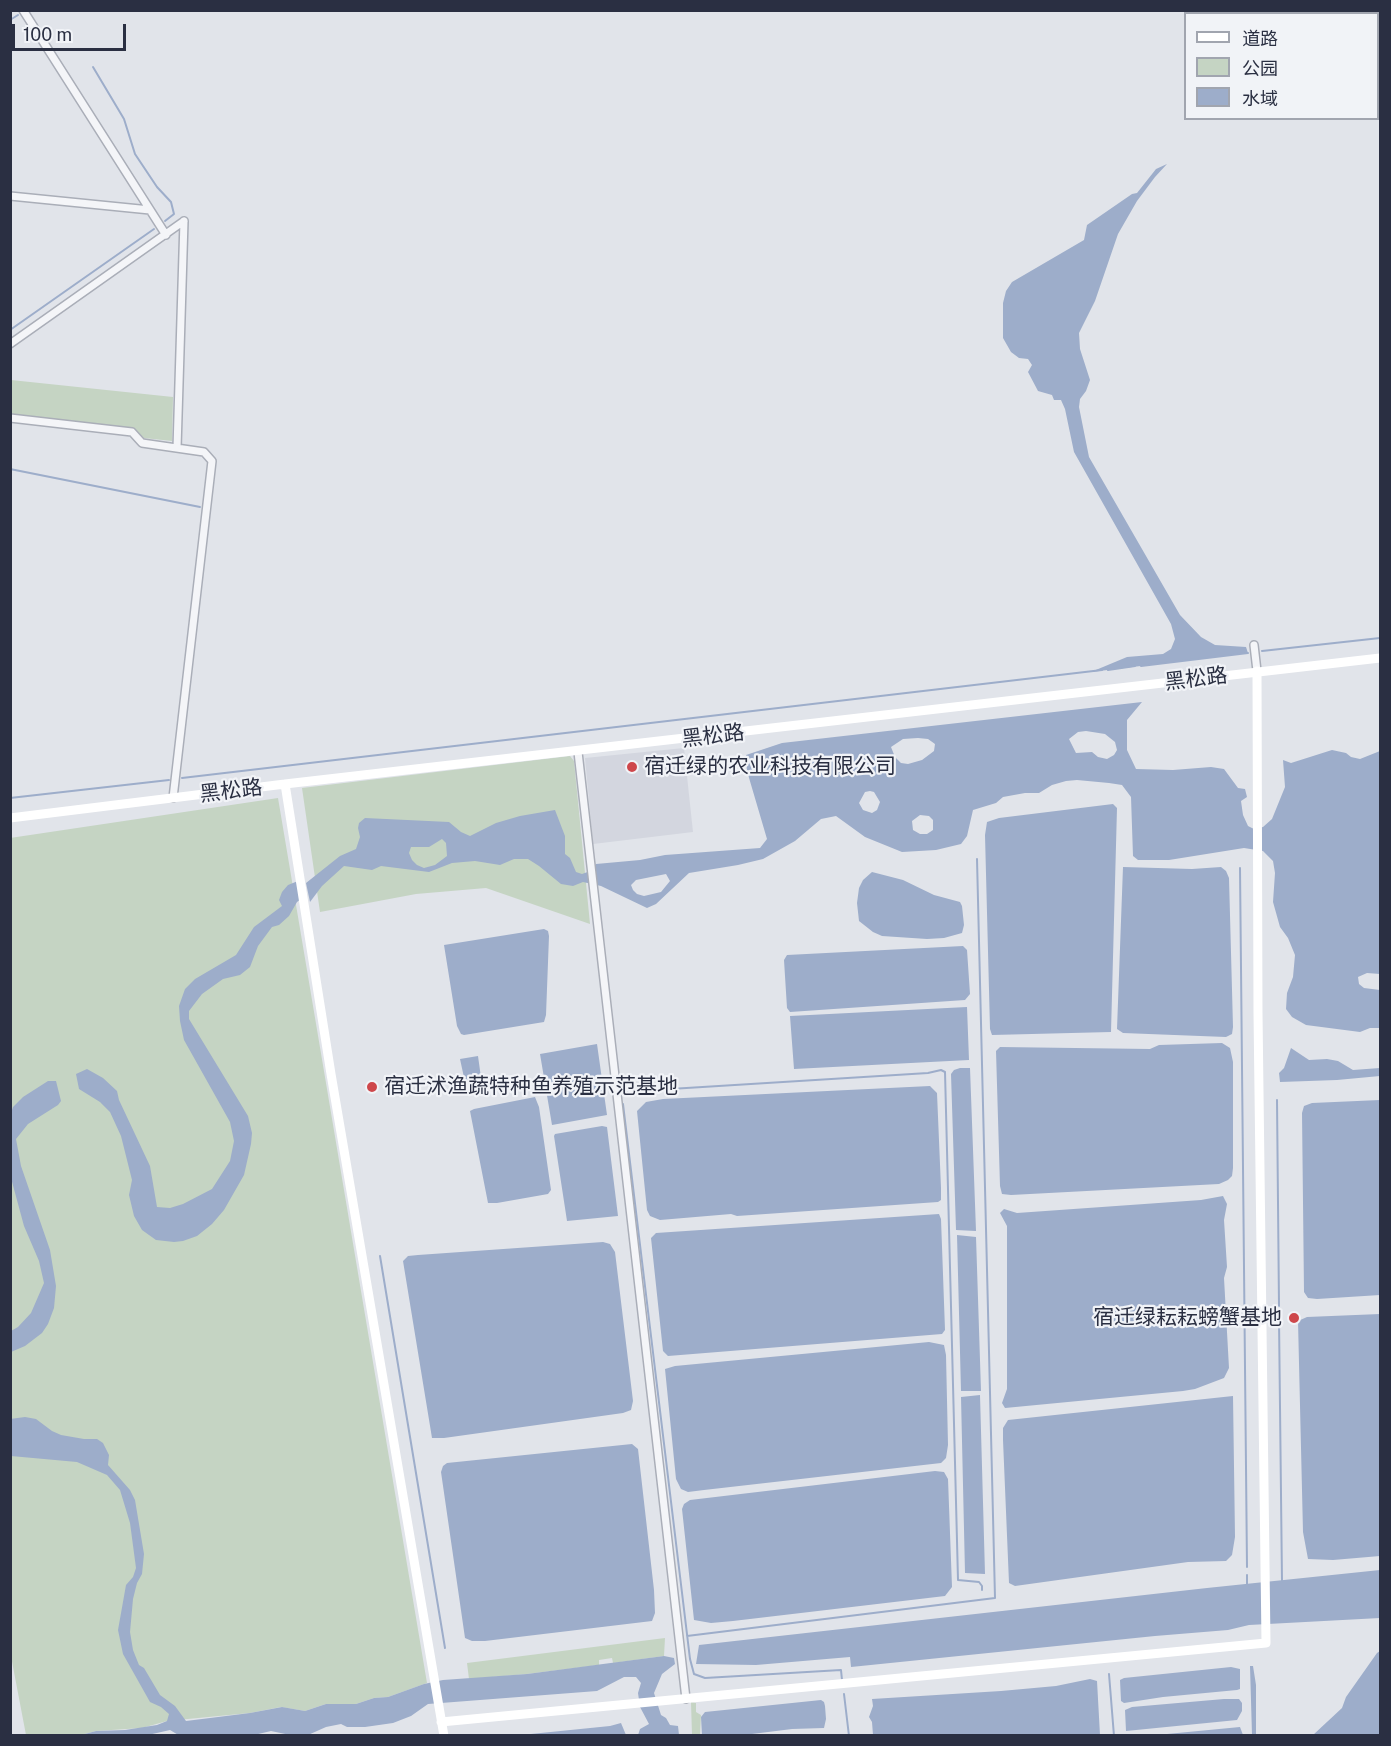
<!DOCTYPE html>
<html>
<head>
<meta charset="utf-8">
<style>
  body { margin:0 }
  #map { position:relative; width:1391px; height:1746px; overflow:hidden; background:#e1e4ea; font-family:"Public Sans","Noto Sans SC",sans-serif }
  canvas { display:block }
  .frame { position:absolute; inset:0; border:12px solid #2a2f42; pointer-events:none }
  .legend { position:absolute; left:1184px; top:12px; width:195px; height:108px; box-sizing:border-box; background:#f1f3f7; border:2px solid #a1a5af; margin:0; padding:8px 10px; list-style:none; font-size:18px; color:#2a2f42 }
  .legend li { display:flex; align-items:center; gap:12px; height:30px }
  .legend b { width:30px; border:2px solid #a1a5af }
  .scale { position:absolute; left:12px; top:24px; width:114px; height:27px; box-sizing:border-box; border:3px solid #2a2f42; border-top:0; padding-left:8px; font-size:18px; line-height:21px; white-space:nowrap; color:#2a2f42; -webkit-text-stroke:4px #f1f3f7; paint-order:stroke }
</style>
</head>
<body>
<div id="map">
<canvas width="1391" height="1746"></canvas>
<div class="frame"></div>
<ul class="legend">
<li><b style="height:8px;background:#fff"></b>道路</li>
<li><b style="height:16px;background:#c5d4c3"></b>公园</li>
<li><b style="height:16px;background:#9dadca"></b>水域</li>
</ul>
<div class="scale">100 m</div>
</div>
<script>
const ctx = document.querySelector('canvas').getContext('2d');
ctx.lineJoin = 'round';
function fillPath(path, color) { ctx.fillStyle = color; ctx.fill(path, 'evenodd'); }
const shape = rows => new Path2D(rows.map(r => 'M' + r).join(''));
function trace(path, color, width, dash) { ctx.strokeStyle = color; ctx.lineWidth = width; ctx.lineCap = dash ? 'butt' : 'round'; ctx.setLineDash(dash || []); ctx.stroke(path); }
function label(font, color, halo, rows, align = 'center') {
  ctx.font = font + ' "Public Sans","Noto Sans SC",sans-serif'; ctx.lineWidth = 4.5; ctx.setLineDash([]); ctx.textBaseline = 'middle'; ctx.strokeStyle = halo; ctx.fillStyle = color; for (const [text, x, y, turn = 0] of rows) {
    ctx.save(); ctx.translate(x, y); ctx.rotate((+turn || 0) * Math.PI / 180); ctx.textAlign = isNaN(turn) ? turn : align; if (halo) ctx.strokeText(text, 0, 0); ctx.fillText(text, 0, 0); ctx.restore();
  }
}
const built = shape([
  [684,748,693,832,593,844,585,758]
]);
const green = shape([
  [11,380,173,397,172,441,144,438,133,428,11,414],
  [570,756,574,761,590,924,486,888,416,894,320,912,302,788],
  [278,798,427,1683,388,1697,374,1698,356,1704,326,1704,305,1711,281,1707,250,1713,167,1721,142,1728,96,1731,81,1735,60,1734,26,1735,10,1651,10,838],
  [665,1638,664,1656,613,1663,612,1658,599,1660,599,1665,527,1674,469,1679,467,1663],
  [691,1702,696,1703,696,1712,701,1715,700,1735,692,1735]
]);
const water = shape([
  [1167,164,1155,177,1137,201,1118,234,1095,301,1079,333,1080,349,1090,380,1086,391,1080,399,1079,407,1089,457,1180,615,1201,637,1215,645,1246,647,1248,653,1091,672,1127,657,1163,654,1171,649,1175,639,1171,624,1074,452,1065,409,1061,400,1054,400,1052,395,1038,391,1028,372,1032,365,1028,359,1019,358,1011,352,1003,338,1003,303,1006,291,1012,282,1084,240,1087,225,1132,194,1137,193,1156,169],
  [1142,702,1127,720,1127,750,1136,769,1173,770,1211,767,1224,769,1238,788,1245,789,1247,797,1241,801,1243,815,1248,826,1254,829,1263,827,1272,819,1285,787,1283,760,1291,763,1332,750,1346,753,1351,757,1360,759,1380,751,1380,974,1367,973,1358,977,1359,984,1364,988,1380,990,1380,1028,1370,1028,1360,1032,1306,1025,1292,1017,1286,1009,1287,993,1293,977,1295,955,1288,938,1280,927,1273,902,1275,873,1273,861,1263,851,1244,848,1169,860,1138,860,1133,856,1131,797,1122,785,1109,783,1077,780,1066,781,1052,785,1039,793,1025,793,1003,797,996,803,973,810,967,836,961,844,936,850,902,852,865,837,836,816,821,819,795,841,763,859,738,865,689,873,656,904,647,908,601,886,583,882,573,886,561,884,539,866,528,859,514,859,500,865,475,861,452,863,429,872,381,866,372,870,344,866,322,886,310,902,306,883,340,856,356,849,360,837,358,828,359,823,365,818,449,822,461,832,470,836,496,823,520,816,555,810,565,836,565,854,570,858,576,872,582,874,593,870,596,864,640,860,665,855,760,848,767,839,747,771,746,755,782,743],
  [1086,731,1105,734,1115,742,1117,750,1114,755,1107,759,1098,757,1092,752,1076,753,1069,739,1078,732],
  [918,738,928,739,935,744,934,751,922,760,908,764,901,763,895,757,891,747,903,739],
  [870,791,874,792,880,802,877,810,872,813,863,810,859,803,865,792],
  [920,815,929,816,933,820,933,830,927,834,920,834,913,830,912,821],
  [442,839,446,843,447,856,435,865,424,868,417,865,412,860,409,853,411,847,429,847],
  [666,874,670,881,661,892,644,896,637,894,633,890,631,885,636,880],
  [1113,804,1117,808,1111,1032,992,1035,990,1029,985,835,987,822,999,818],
  [1123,867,1192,869,1221,867,1226,871,1229,878,1233,1027,1232,1034,1226,1037,1123,1033,1117,1029],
  [872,872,903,880,934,895,960,902,962,906,964,925,962,933,944,938,927,939,882,936,873,932,859,921,857,903,859,888,863,880],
  [298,881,301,899,297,902,289,916,279,925,272,927,258,946,250,967,240,975,223,979,202,994,189,1011,189,1019,248,1116,252,1133,251,1144,244,1175,224,1210,212,1224,197,1236,183,1241,174,1242,156,1240,142,1230,134,1216,129,1195,132,1180,121,1136,110,1112,100,1102,79,1089,76,1074,87,1069,103,1078,117,1091,119,1100,150,1166,157,1207,170,1208,183,1204,212,1189,230,1161,234,1141,230,1122,184,1040,180,1021,179,1006,185,989,195,979,236,955,254,927,282,906,279,900,282,892,288,885],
  [544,929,548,931,549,936,546,1015,544,1022,464,1035,461,1034,457,1026,444,945],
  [963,946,967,950,970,994,965,1000,790,1012,787,1008,784,960,787,955],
  [967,1007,969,1060,794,1069,790,1016],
  [1222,1043,1230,1048,1233,1062,1233,1168,1232,1176,1228,1180,1219,1184,1011,1195,1002,1194,1000,1186,996,1051,1000,1047,1150,1049,1159,1045],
  [597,1044,607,1115,552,1125,540,1054],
  [1291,1048,1309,1060,1327,1059,1338,1061,1353,1070,1380,1068,1380,1076,1337,1080,1280,1082,1279,1073,1284,1068],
  [478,1056,483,1092,468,1096,460,1059],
  [960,1068,970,1068,976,1231,956,1230,951,1074,954,1070],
  [48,1081,56,1081,61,1101,58,1105,28,1124,16,1139,21,1166,50,1250,56,1286,54,1308,48,1324,42,1333,25,1346,11,1352,11,1331,18,1327,31,1313,44,1283,39,1261,24,1226,11,1178,11,1113,13,1107,23,1097],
  [930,1086,937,1093,941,1188,941,1200,938,1202,737,1216,731,1214,660,1220,650,1216,647,1210,637,1111,646,1102,663,1099],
  [535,1097,539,1107,551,1190,548,1194,497,1203,488,1203,470,1111,474,1109],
  [1380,1100,1380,1295,1317,1299,1308,1298,1304,1292,1302,1113,1304,1106,1312,1103],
  [602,1126,607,1127,618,1216,567,1221,554,1136,555,1134],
  [1223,1196,1227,1204,1224,1220,1227,1267,1224,1278,1229,1368,1224,1378,1195,1389,1183,1391,1005,1408,1002,1403,1007,1389,1007,1226,1000,1213,1004,1209,1017,1213,1201,1200],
  [939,1214,941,1219,945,1330,942,1334,668,1356,663,1351,651,1238,656,1233],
  [957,1235,976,1237,981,1391,961,1391],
  [603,1242,610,1244,615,1252,633,1401,631,1410,623,1413,444,1438,432,1438,403,1261,408,1256,418,1255],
  [1380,1314,1380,1556,1333,1560,1308,1559,1303,1532,1298,1321,1307,1317],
  [929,1342,944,1345,946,1355,948,1445,946,1458,941,1463,704,1490,688,1492,681,1489,676,1479,665,1369,675,1366],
  [980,1395,985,1574,965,1573,961,1397],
  [1233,1396,1235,1537,1232,1555,1226,1561,1188,1562,1015,1586,1009,1583,1003,1440,1003,1428,1008,1420],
  [25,1417,36,1419,52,1431,61,1435,84,1439,97,1439,103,1443,109,1455,108,1465,130,1490,135,1500,144,1554,142,1574,137,1583,133,1599,130,1632,133,1650,139,1665,144,1668,160,1695,175,1706,186,1721,250,1713,282,1707,305,1711,326,1704,356,1704,374,1698,388,1697,424,1684,443,1680,527,1674,664,1656,674,1658,675,1664,662,1674,654,1693,661,1715,666,1718,670,1725,678,1726,679,1735,638,1735,640,1729,649,1724,640,1707,638,1693,641,1683,636,1677,624,1677,597,1691,428,1704,411,1716,393,1723,365,1727,347,1727,341,1724,326,1727,308,1735,290,1735,271,1731,254,1735,180,1736,170,1730,148,1735,81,1735,96,1731,125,1730,157,1725,167,1721,169,1714,161,1707,150,1702,123,1654,118,1630,126,1585,133,1577,136,1568,130,1523,120,1490,107,1475,77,1462,11,1456,10,1419],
  [632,1444,638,1449,654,1590,655,1613,652,1621,485,1641,472,1641,465,1638,441,1472,443,1466,447,1463],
  [935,1471,944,1472,948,1479,952,1587,945,1596,733,1621,711,1623,694,1620,682,1509,684,1504,690,1500],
  [1380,1570,1380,1618,1249,1625,1228,1630,1155,1636,851,1667,850,1657,756,1665,696,1664,699,1645,1207,1588],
  [1380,1651,1380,1735,1313,1735,1342,1708,1346,1697,1377,1653],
  [1250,1666,1253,1666,1256,1685,1256,1735,1252,1735],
  [1231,1667,1240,1669,1240,1689,1237,1690,1163,1697,1124,1703,1121,1701,1120,1680,1124,1678],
  [1090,1679,1097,1681,1100,1735,873,1735,872,1722,869,1717,873,1706,872,1699,1001,1691,1056,1686],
  [1224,1699,1239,1699,1242,1703,1242,1711,1237,1720,1126,1731,1125,1710,1132,1707],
  [821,1700,824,1702,825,1706,826,1719,824,1728,792,1729,744,1735,702,1735,701,1717,705,1712],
  [621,1723,626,1735,521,1735,610,1726],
  [1240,1727,1243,1735,1154,1735,1167,1734]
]);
const stream = shape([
  [10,20,18,15],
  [93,67,124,119,135,154,157,187,171,202,174,214,165,221],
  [10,330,154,229],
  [10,469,200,507],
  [1262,651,1380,638],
  [1141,666,1248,653],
  [1108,670,1135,666],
  [182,778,1102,670],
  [10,798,169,780],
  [1240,868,1247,1567],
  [622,1092,928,1073,941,1070,945,1072,958,1580,979,1582,982,1586,982,1590],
  [1277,1100,1279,1306],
  [623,1104,690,1659,694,1674,705,1678,841,1670,842,1680],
  [380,1256,445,1648],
  [1279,1319,1282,1582],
  [1247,1575,1247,1584],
  [687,1636,995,1598,977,859],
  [1109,1674,1114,1736],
  [844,1694,849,1736]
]);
const street = shape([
  [23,10,166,235],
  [10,196,150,210],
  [10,344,184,221],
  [10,418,132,432,142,443,204,452,212,461,173,798],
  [177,448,184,221],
  [1254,645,1257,671],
  [578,752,686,1699]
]);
const secondary = shape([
  [285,784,331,1074,444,1736],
  [10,818,285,784,1380,658],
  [441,1722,1266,1643,1258,1013,1257,671]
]);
const markers = [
  [632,767,6,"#ce474b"],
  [372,1087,6,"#ce474b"],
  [1294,1318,6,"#ce474b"]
];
const streetNames = [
  ["黑松路",1196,679,-7],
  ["黑松路",713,736,-7],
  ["黑松路",231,791,-7]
];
const poiNames = [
  ["宿迁绿的农业科技有限公司",644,767],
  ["宿迁沭渔蔬特种鱼养殖示范基地",384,1087],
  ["宿迁绿耘耘螃蟹基地",1282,1318,"right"]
];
fillPath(built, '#d3d6df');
fillPath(green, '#c5d4c3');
fillPath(water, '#9dadca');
trace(stream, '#9dadca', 2);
trace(street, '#aaaeb8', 10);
trace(street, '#f4f5f8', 7);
trace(secondary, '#fff', 9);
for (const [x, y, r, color] of markers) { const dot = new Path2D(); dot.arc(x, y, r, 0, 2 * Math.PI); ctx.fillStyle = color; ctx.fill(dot); trace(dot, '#f1f3f7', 2); }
label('21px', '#2a2f42', '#f1f3f7', streetNames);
label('21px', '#2a2f42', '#f1f3f7', poiNames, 'left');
</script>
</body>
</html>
